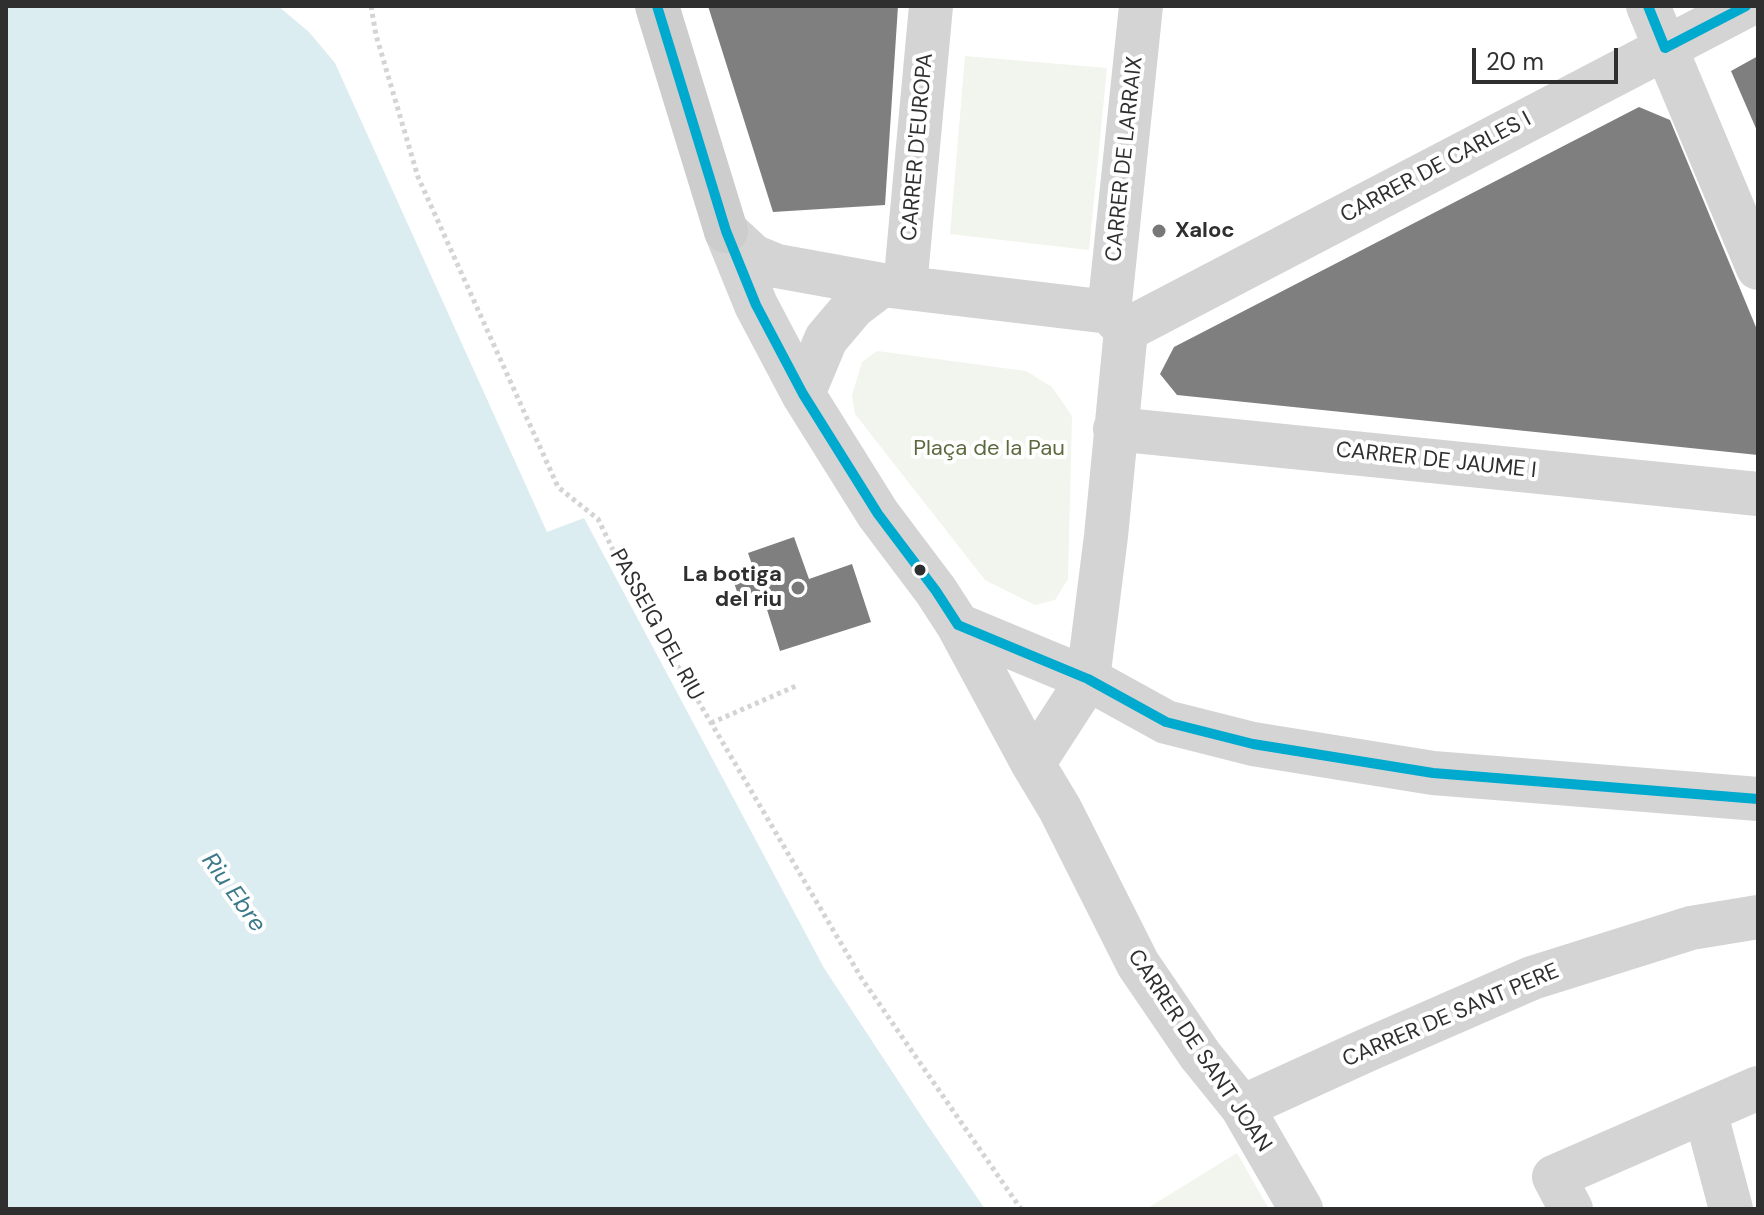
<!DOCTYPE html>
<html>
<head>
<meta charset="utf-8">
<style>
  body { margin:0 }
  #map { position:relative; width:1764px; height:1215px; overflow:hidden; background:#fff; font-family:"DM Sans",sans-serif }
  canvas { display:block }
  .frame { position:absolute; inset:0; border:8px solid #2f2f2f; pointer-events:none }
  .scale { position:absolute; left:1472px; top:48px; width:146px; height:36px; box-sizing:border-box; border:4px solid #2f2f2f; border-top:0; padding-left:10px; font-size:24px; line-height:28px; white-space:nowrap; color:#2f2f2f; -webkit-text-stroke:6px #fff; paint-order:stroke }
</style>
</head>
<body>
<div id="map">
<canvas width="1764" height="1215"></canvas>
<div class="frame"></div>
<div class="scale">20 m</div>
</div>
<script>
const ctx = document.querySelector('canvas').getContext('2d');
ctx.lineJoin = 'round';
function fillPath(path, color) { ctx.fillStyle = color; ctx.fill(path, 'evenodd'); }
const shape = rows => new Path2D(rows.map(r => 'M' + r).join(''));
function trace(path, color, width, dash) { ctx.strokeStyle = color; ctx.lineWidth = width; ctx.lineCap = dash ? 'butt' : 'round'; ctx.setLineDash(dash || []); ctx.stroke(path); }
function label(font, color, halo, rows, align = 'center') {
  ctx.font = font + ' "DM Sans",sans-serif'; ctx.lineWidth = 8; ctx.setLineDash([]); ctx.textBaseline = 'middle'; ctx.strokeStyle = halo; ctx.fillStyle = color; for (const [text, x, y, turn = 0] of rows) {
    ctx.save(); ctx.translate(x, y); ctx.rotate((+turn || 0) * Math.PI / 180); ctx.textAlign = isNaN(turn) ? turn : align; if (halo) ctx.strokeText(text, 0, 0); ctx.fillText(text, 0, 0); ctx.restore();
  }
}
const green = shape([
  [965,56,1107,68,1089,250,950,234],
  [877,351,1026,371,1052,387,1072,416,1068,579,1055,600,1035,605,985,580,855,414,852,395,862,362],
  [1237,1153,1269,1209,1146,1209]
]);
const water = shape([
  [6,6,278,6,309,32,335,63,547,532,584,518,824,968,922,1117,985,1209,6,1209]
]);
const building = shape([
  [708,6,898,6,885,205,773,212],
  [1758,56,1758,133,1731,71],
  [1639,107,1670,120,1758,332,1758,455,1177,395,1160,374,1174,347],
  [794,537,809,579,852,564,871,622,780,651,763,597,741,603,733,580,755,573,748,553]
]);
const path = shape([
  [371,6,376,35,418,177,558,487,598,519,631,587,862,979,1021,1209],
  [711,723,796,686]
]);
const street = shape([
  [1648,6,1758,268],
  [726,231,756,305,803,394,878,514,936,591,958,625,1033,764,1060,809,1138,964,1200,1055,1242,1107,1301,1209],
  [726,231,753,256,777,266,882,285,1109,312,1126,330,1106,536,1088,679,1033,764],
  [905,287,931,6],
  [1109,312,1141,6],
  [1126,330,1746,6],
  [803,394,826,339,853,307,882,285],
  [1115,429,1758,494],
  [958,625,1088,679,1166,722,1253,744,1433,773,1758,799],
  [1242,1107,1367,1050,1532,978,1691,928,1758,917],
  [1705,1111,1731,1209],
  [1571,1209,1554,1177,1758,1088]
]);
const secondary = shape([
  [657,6,726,231]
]);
const bus1 = shape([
  [657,6,726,231,756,305,803,394,878,514,936,591,958,625,1088,679,1166,722,1253,744,1433,773,1758,799],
  [1648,6,1665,48,1746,6]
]);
const markers = [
  [1159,231,8,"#787878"],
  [920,570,7,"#2f2f2f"],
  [798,588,8,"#787878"]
];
const streetNames = [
  ["CARRER D'EUROPA",918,147,-85],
  ["CARRER DE LARRAIX",1125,159,-84],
  ["CARRER DE CARLES I",1436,168,-28],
  ["CARRER DE JAUME I",1436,461,6],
  ["PASSEIG DEL RIU",656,625,61],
  ["CARRER DE SANT PERE",1451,1016,-23],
  ["CARRER DE SANT JOAN",1199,1051,56]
];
const poiNames = [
  ["Xaloc",1175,231],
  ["La botiga",782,575,"right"],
  ["del riu",782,600,"right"]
];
const parkNames = [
  ["Plaça de la Pau",989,449]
];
const waterNames = [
  ["Riu Ebre",233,893,54]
];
fillPath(green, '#f2f5ed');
fillPath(water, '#dbedf1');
fillPath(building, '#7f7f7f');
trace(path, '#d4d4d4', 5, [4, 4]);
trace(street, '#d4d4d4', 44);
trace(secondary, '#cdcdcd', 44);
trace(bus1, '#00a9ce', 10);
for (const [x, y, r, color] of markers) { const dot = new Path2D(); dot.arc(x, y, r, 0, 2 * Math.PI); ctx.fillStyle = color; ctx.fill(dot); trace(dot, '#fff', 3); }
label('22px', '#2f2f2f', '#fff', streetNames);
label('bold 22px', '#2f2f2f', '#fff', poiNames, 'left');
label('22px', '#5b6a3e', '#fff', parkNames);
label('italic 24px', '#3d7a89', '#fff', waterNames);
</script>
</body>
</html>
